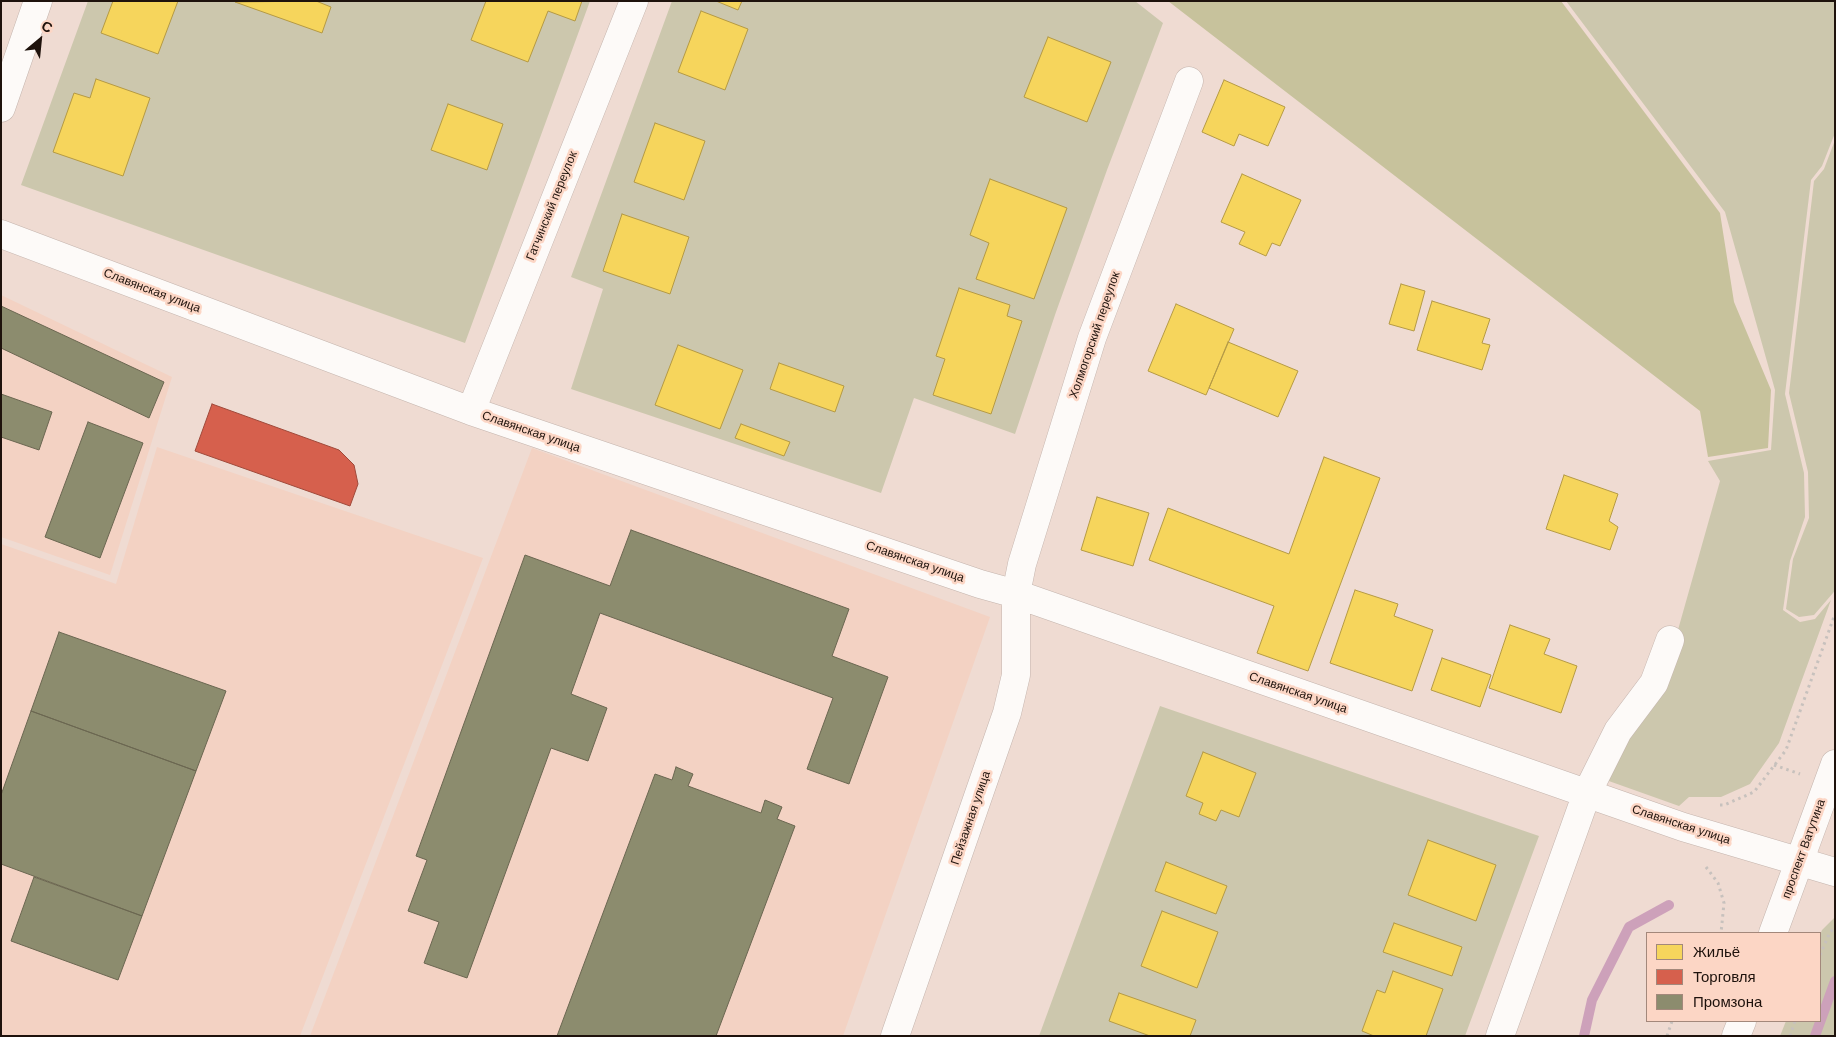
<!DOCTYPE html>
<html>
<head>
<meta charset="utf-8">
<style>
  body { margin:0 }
  #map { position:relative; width:1836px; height:1037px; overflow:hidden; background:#efdbd2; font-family:Helvetica,sans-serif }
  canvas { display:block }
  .frame { position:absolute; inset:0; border:2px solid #1e120c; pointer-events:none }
  .legend { position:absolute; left:1646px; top:932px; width:175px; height:90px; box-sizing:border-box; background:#fcd6c5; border:1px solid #a3887b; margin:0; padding:6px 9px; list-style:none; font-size:15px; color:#1e120c }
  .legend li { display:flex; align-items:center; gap:10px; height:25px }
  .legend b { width:25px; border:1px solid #a3887b }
  .north { position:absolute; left:15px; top:15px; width:50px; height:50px; -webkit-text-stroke:4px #fcd6c5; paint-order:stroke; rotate:28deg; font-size:14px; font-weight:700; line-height:20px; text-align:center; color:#1e120c }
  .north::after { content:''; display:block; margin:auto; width:18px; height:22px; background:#1e120c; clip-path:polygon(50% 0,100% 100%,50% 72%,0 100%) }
</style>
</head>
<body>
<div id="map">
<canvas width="1836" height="1037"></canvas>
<div class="frame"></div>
<ul class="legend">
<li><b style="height:14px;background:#f6d55c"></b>Жильё</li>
<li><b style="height:14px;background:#d6604d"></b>Торговля</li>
<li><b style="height:14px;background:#8c8c6e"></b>Промзона</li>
</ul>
<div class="north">С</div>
</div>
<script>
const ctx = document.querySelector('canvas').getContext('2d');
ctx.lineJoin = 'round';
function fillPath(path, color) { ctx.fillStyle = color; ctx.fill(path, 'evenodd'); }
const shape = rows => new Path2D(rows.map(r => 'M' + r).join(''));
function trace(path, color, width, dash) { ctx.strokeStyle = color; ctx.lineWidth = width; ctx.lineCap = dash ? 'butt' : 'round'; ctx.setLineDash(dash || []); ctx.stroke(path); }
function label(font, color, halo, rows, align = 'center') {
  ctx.font = font + ' Helvetica,sans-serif'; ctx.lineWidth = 5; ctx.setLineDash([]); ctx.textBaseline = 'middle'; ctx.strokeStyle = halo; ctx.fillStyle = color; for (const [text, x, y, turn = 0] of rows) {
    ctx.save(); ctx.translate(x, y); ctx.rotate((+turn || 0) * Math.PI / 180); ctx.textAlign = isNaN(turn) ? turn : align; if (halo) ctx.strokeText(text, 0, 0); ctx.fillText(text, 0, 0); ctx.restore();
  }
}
const built = shape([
  [1,295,172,377,110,575,1,537],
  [157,447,483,558,300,1036,1,1036,1,544,116,584],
  [532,448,990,617,843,1036,310,1036]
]);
const green = shape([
  [88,1,590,1,465,343,21,185],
  [672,1,1135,1,1163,23,1107,170,1056,312,1015,434,914,398,881,493,571,389,603,289,571,277],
  [1566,1,1835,1,1835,133,1822,166,1811,180,1785,394,1804,473,1805,517,1790,561,1783,610,1800,622,1815,619,1831,600,1779,743,1750,784,1721,797,1689,797,1679,806,1606,780,1628,736,1663,683,1720,481,1708,461,1771,450,1775,390,1725,212],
  [1835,140,1835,590,1833,593,1814,615,1799,617,1786,609,1793,559,1809,518,1808,472,1789,393,1814,181,1824,169],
  [1160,706,1539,836,1465,1036,1039,1036],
  [1835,917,1835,1036,1780,1036,1786,1021,1820,1021,1820,935,1822,930]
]);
const forest = shape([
  [1168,1,1561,1,1720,213,1734,302,1771,390,1768,448,1708,457,1700,411]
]);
const homes = shape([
  [113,1,178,1,158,54,101,33,113,1],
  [316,1,331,7,322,33,235,2,316,1],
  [486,1,582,1,575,21,548,11,528,62,471,40,486,1],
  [716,1,742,1,738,10,716,1],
  [701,11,748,29,725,90,678,72,701,11],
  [1048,37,1111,62,1087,122,1024,97,1048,37],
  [96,79,150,98,123,176,53,152,74,93,90,98,96,79],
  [1224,80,1285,107,1268,146,1239,134,1234,146,1202,132,1224,80],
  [448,104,503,124,487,170,431,150,448,104],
  [655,123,705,141,684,200,634,182,655,123],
  [1242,174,1301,200,1280,246,1272,243,1266,256,1239,244,1245,232,1221,222,1242,174],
  [990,179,1067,208,1034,299,976,279,989,243,970,235,990,179],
  [622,214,689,237,670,294,603,271,622,214],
  [1401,284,1425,291,1414,331,1389,324,1401,284],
  [959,288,1010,305,1007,316,1022,321,991,414,933,395,945,359,936,356,959,288],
  [1432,301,1490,319,1482,343,1490,345,1482,370,1417,350,1432,301],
  [1176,304,1234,329,1206,395,1148,371,1176,304],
  [1228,342,1298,371,1278,417,1209,388,1228,342],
  [678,345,743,370,720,429,655,405,678,345],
  [779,363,844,386,835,412,770,389,779,363],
  [741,424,790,442,784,456,735,438,741,424],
  [1324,457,1380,478,1308,671,1257,653,1274,606,1149,560,1168,508,1289,554,1324,457],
  [1564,475,1618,494,1609,521,1618,527,1610,550,1546,529,1564,475],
  [1097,497,1149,513,1133,566,1081,550,1097,497],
  [1355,590,1398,604,1394,616,1433,630,1412,691,1330,663,1355,590],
  [1510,625,1550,639,1544,654,1577,666,1561,713,1489,688,1510,625],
  [1442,658,1491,675,1480,707,1431,690,1442,658],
  [1203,752,1256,773,1239,817,1221,810,1216,821,1199,814,1203,803,1186,796,1203,752],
  [1428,840,1496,865,1476,921,1408,895,1428,840],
  [1166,862,1227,886,1216,914,1155,891,1166,862],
  [1162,911,1218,932,1197,988,1141,966,1162,911],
  [1394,923,1462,947,1452,976,1383,952,1394,923],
  [1393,971,1443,989,1426,1036,1374,1036,1362,1031,1377,990,1385,993,1393,971],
  [1119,993,1196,1020,1190,1036,1150,1036,1109,1021,1119,993]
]);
const shops = shape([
  [212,404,339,450,354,465,358,484,350,506,195,451,212,404]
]);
const industry = shape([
  [1,306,164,382,149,418,1,348,1,306],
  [1,394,52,412,39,450,1,437,1,394],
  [88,422,143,443,100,558,45,537,88,422],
  [631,530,849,609,832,656,888,677,849,784,807,769,833,698,600,613,571,694,607,708,588,761,551,748,467,978,424,963,439,922,408,911,427,860,416,856,525,555,610,586,631,530],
  [59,632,226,691,196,771,31,711,59,632],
  [31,711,196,771,142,916,1,864,1,795,31,711],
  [676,767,693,774,688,786,761,813,765,800,782,807,777,819,795,826,716,1036,557,1036,655,774,672,780,676,767],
  [34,877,142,916,118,980,11,941,34,877]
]);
const stream = shape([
  [1584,1036,1592,1000,1629,927,1669,905],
  [1815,1036,1835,981]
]);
const path = shape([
  [1774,765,1800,774],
  [1720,805,1724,805,1754,792,1786,750,1835,614],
  [1706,867,1718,883,1724,903,1721,933],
  [1820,955,1830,932,1835,928],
  [1667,1036,1672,1021],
  [1790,1036,1795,1021]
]);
const street = shape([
  [1,108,38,1],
  [1,234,471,411,980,584,1016,594,1683,827,1835,872],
  [471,411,634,1],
  [895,1036,1007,713,1016,675,1016,594,1022,564,1092,338,1189,81],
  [1500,1036,1587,793,1618,731,1654,683,1670,640]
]);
const primary = shape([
  [1773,933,1835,764],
  [1736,1036,1742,1021]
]);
const streetNames = [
  ["Гатчинский переулок",552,206,-68],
  ["Славянская улица",152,291,21],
  ["Холмогорский переулок",1095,335,-71],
  ["Славянская улица",531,432,19],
  ["Славянская улица",915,562,19],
  ["Славянская улица",1298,693,19],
  ["Пейзажная улица",971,818,-71],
  ["Славянская улица",1681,825,18],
  ["проспект Ватутина",1804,849,-70]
];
fillPath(built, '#f3d2c3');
fillPath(green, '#ccc7ad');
fillPath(forest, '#c7c29c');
fillPath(homes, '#f6d55c');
trace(homes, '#b59a44', 1);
fillPath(shops, '#d6604d');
trace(shops, '#9f493a', 1);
fillPath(industry, '#8c8c6e');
trace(industry, '#6b6751', 1);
trace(stream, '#cda1ba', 10);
trace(street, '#c4b4ad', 29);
trace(primary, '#c4b4ad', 29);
trace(path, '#c7c1bd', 3, [2.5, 4]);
trace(street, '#fdfaf8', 28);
trace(primary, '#fdfaf8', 28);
label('12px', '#1e120c', '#fcd6c5', streetNames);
</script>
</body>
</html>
